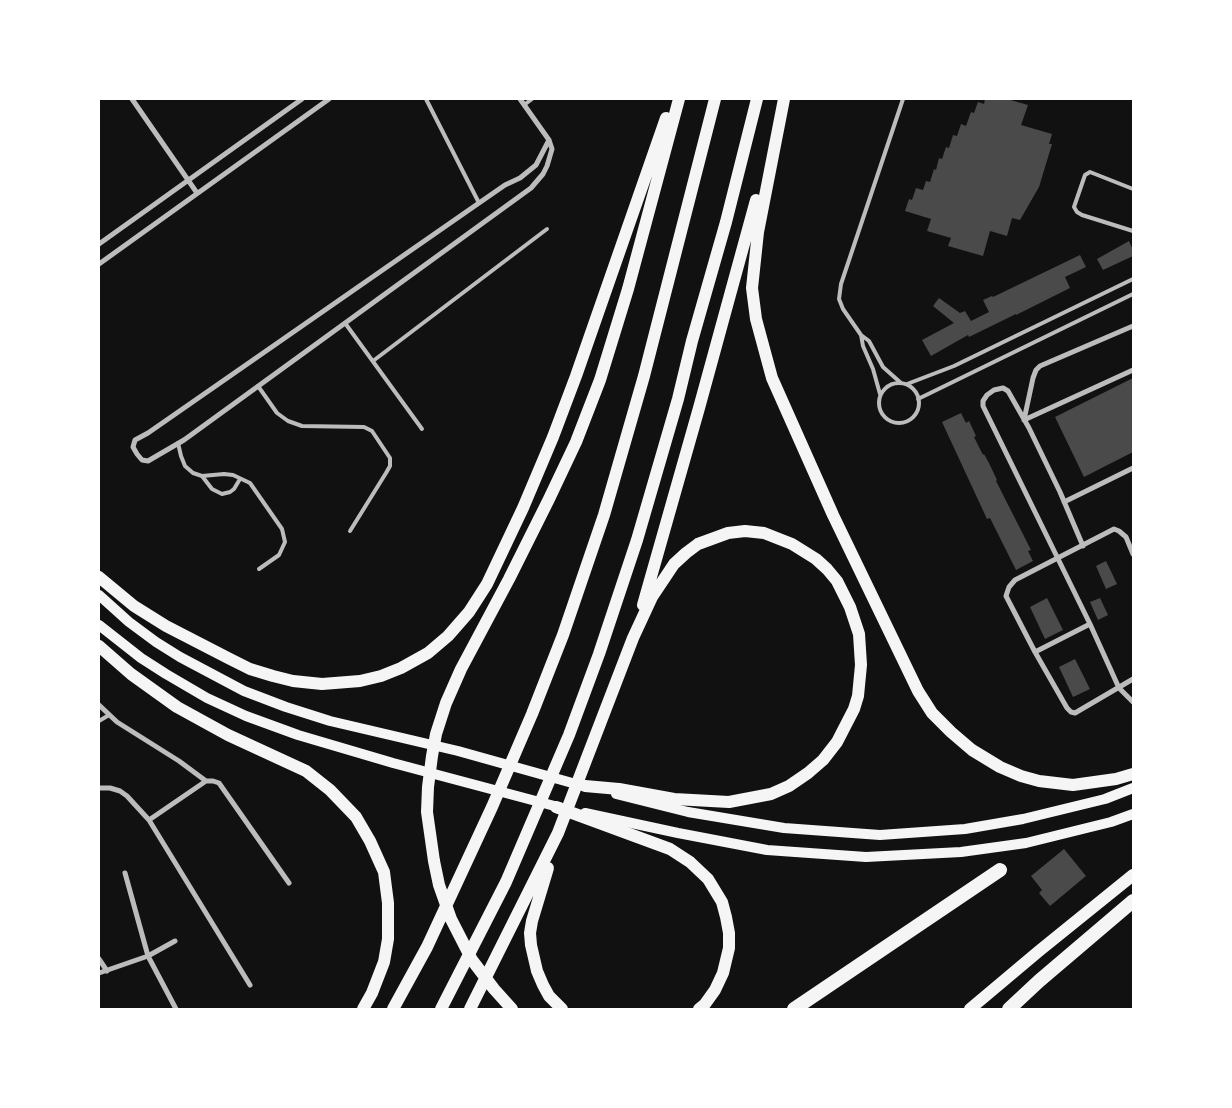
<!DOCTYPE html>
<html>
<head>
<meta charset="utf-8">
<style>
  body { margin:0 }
  #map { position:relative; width:1232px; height:1108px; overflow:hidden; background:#111; font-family:"Varela Round",sans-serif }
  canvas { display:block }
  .frame { position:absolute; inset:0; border:100px solid #fff; pointer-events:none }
</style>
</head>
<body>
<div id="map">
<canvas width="1232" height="1108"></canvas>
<div class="frame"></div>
</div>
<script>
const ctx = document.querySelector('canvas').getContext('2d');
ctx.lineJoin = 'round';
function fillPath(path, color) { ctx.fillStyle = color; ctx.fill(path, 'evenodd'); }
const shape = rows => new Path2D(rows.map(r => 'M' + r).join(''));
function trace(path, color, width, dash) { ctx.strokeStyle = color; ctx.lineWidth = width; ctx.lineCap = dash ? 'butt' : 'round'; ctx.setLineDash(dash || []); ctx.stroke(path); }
const building = shape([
  [985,99,1007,99,1028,105,1021,125,1052,134,1049,144,1052,144,1039,187,1020,220,1012,218,1007,236,990,231,983,256,948,246,951,238,927,231,931,219,905,211,909,199,912,200,916,188,923,190,926,181,930,182,934,169,936,170,939,158,942,159,946,147,949,148,953,135,957,136,961,124,966,126,971,112,974,113,978,102,984,104],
  [1129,241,1133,250,1133,256,1103,270,1097,259],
  [1080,255,1086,267,1065,277,1070,288,1016,315,1016,314,969,337,968,335,931,356,922,340,954,323,933,306,939,298,960,313,965,311,971,321,989,312,983,300,992,296,993,297],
  [1133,378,1133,452,1084,477,1055,417],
  [961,413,966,423,969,421,976,436,974,437,983,455,984,454,989,463,997,480,996,481,1031,550,1028,551,1033,561,1016,570,990,518,987,519,942,422],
  [1106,561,1117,584,1106,589,1096,566],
  [1047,598,1063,630,1045,639,1030,607],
  [1100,598,1108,615,1098,620,1090,602],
  [1075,659,1090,689,1073,697,1059,667],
  [1064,849,1086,876,1050,906,1039,893,1042,890,1031,876]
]);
const service = shape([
  [426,99,479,203],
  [524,105,532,99],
  [1133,189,1090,172,1085,175,1074,207,1077,212,1082,215,1133,231],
  [345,323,422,429],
  [861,335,843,309,839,299,841,284,903,99],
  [373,361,547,229],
  '879 403a20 20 0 1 1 40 0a20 20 0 1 1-40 0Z',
  [907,384,954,366,1133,279],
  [258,386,277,413,288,421,302,426,364,427,372,431,390,458,390,466,386,473,350,531],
  [880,394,873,369,863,346,861,335,869,341,883,367,901,383],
  [918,399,1133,294],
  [178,443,181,456,185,466,193,473,202,476,224,474,233,475,250,483,282,529,285,542,279,555,259,569],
  [202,476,212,489,222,494,230,492,234,489,240,479],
  [99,721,109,715]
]);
const minor = shape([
  [132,99,197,193],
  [520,99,549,140,552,149,547,166,543,174,531,188,184,440,148,461,142,460,137,454,133,447,135,440,148,433,479,203,505,185,520,178,536,165,549,140],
  [99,244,302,99],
  [99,264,329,99],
  [1024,420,1033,378,1036,370,1040,366,1133,326],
  [1024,420,1133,370],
  [1064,502,1133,468],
  [1083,546,1060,492,1029,428,1008,391,1003,388,994,390,987,395,983,401,983,406,1090,624,1119,688,1133,702],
  [1133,554,1126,537,1119,531,1114,529,1015,580,1009,587,1006,596,1035,652,1067,708,1071,712,1075,713,1133,679],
  [1035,652,1090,624],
  [99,705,117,722,179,761,206,781],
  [99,788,110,788,120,791,127,796,149,820,250,985],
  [149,820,206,781,213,781,219,783,289,883],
  [175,941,148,956,176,1009],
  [99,959,107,971],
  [99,973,148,956,125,873]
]);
const secondary = shape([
  [99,595,129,622,156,642,180,657,244,691,286,707,330,721,458,751,583,786],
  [99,625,141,658,166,674,207,698,246,716,298,735,393,763,562,808],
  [616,794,688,812,784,828,880,835,965,829,1023,819,1105,799,1133,788],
  [585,813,678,833,767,850,866,857,961,852,1026,843,1111,822,1133,814]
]);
const primary = shape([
  [784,99,758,232,752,288,756,319,772,378,833,515,918,691,932,713,951,732,972,750,1000,767,1021,776,1039,781,1073,785,1116,779,1133,774],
  [99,577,134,606,166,626,230,659,250,669,273,676,293,681,322,684,360,681,381,676,401,668,428,653,448,636,469,612,487,584,523,508,553,437,576,376,666,118],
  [643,605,699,408,756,200],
  [99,646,131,674,177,707,228,735,306,771,330,790,356,817,370,841,384,872,388,903,388,939,384,962,372,993,363,1009],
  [556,807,670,849,690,862,708,879,722,902,726,917,729,933,729,948,723,973,715,990,705,1004,699,1009],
  [548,868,532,921,530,933,531,945,537,971,543,985,549,996,562,1009],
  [393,1009,427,947,492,807,532,714,563,635,604,515,644,376,715,99],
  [441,1009,506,882,569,735,599,654,637,540,678,399,692,341,726,222,757,99],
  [470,1009,558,833,633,638,652,597,674,564,686,553,698,544,728,533,745,531,764,533,792,544,816,559,827,569,837,581,850,607,859,634,861,665,858,696,854,709,837,742,823,760,808,773,789,786,771,794,729,802,674,799,619,789,585,786],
  [512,1009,494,989,472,960,451,919,439,885,434,861,427,812,428,787,432,756,436,734,446,703,461,669,509,579,549,499,576,442,600,380,628,289,679,99],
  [970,1009,1039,951,1133,875]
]);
const motorway = shape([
  [794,1009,1000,870],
  [1009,1009,1039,981,1133,901]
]);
fillPath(building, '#4a4a4a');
trace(service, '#bcbcbc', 4);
trace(minor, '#bcbcbc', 5);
trace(secondary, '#f5f5f5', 10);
trace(primary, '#f5f5f5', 12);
trace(motorway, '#f5f5f5', 14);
</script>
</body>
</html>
